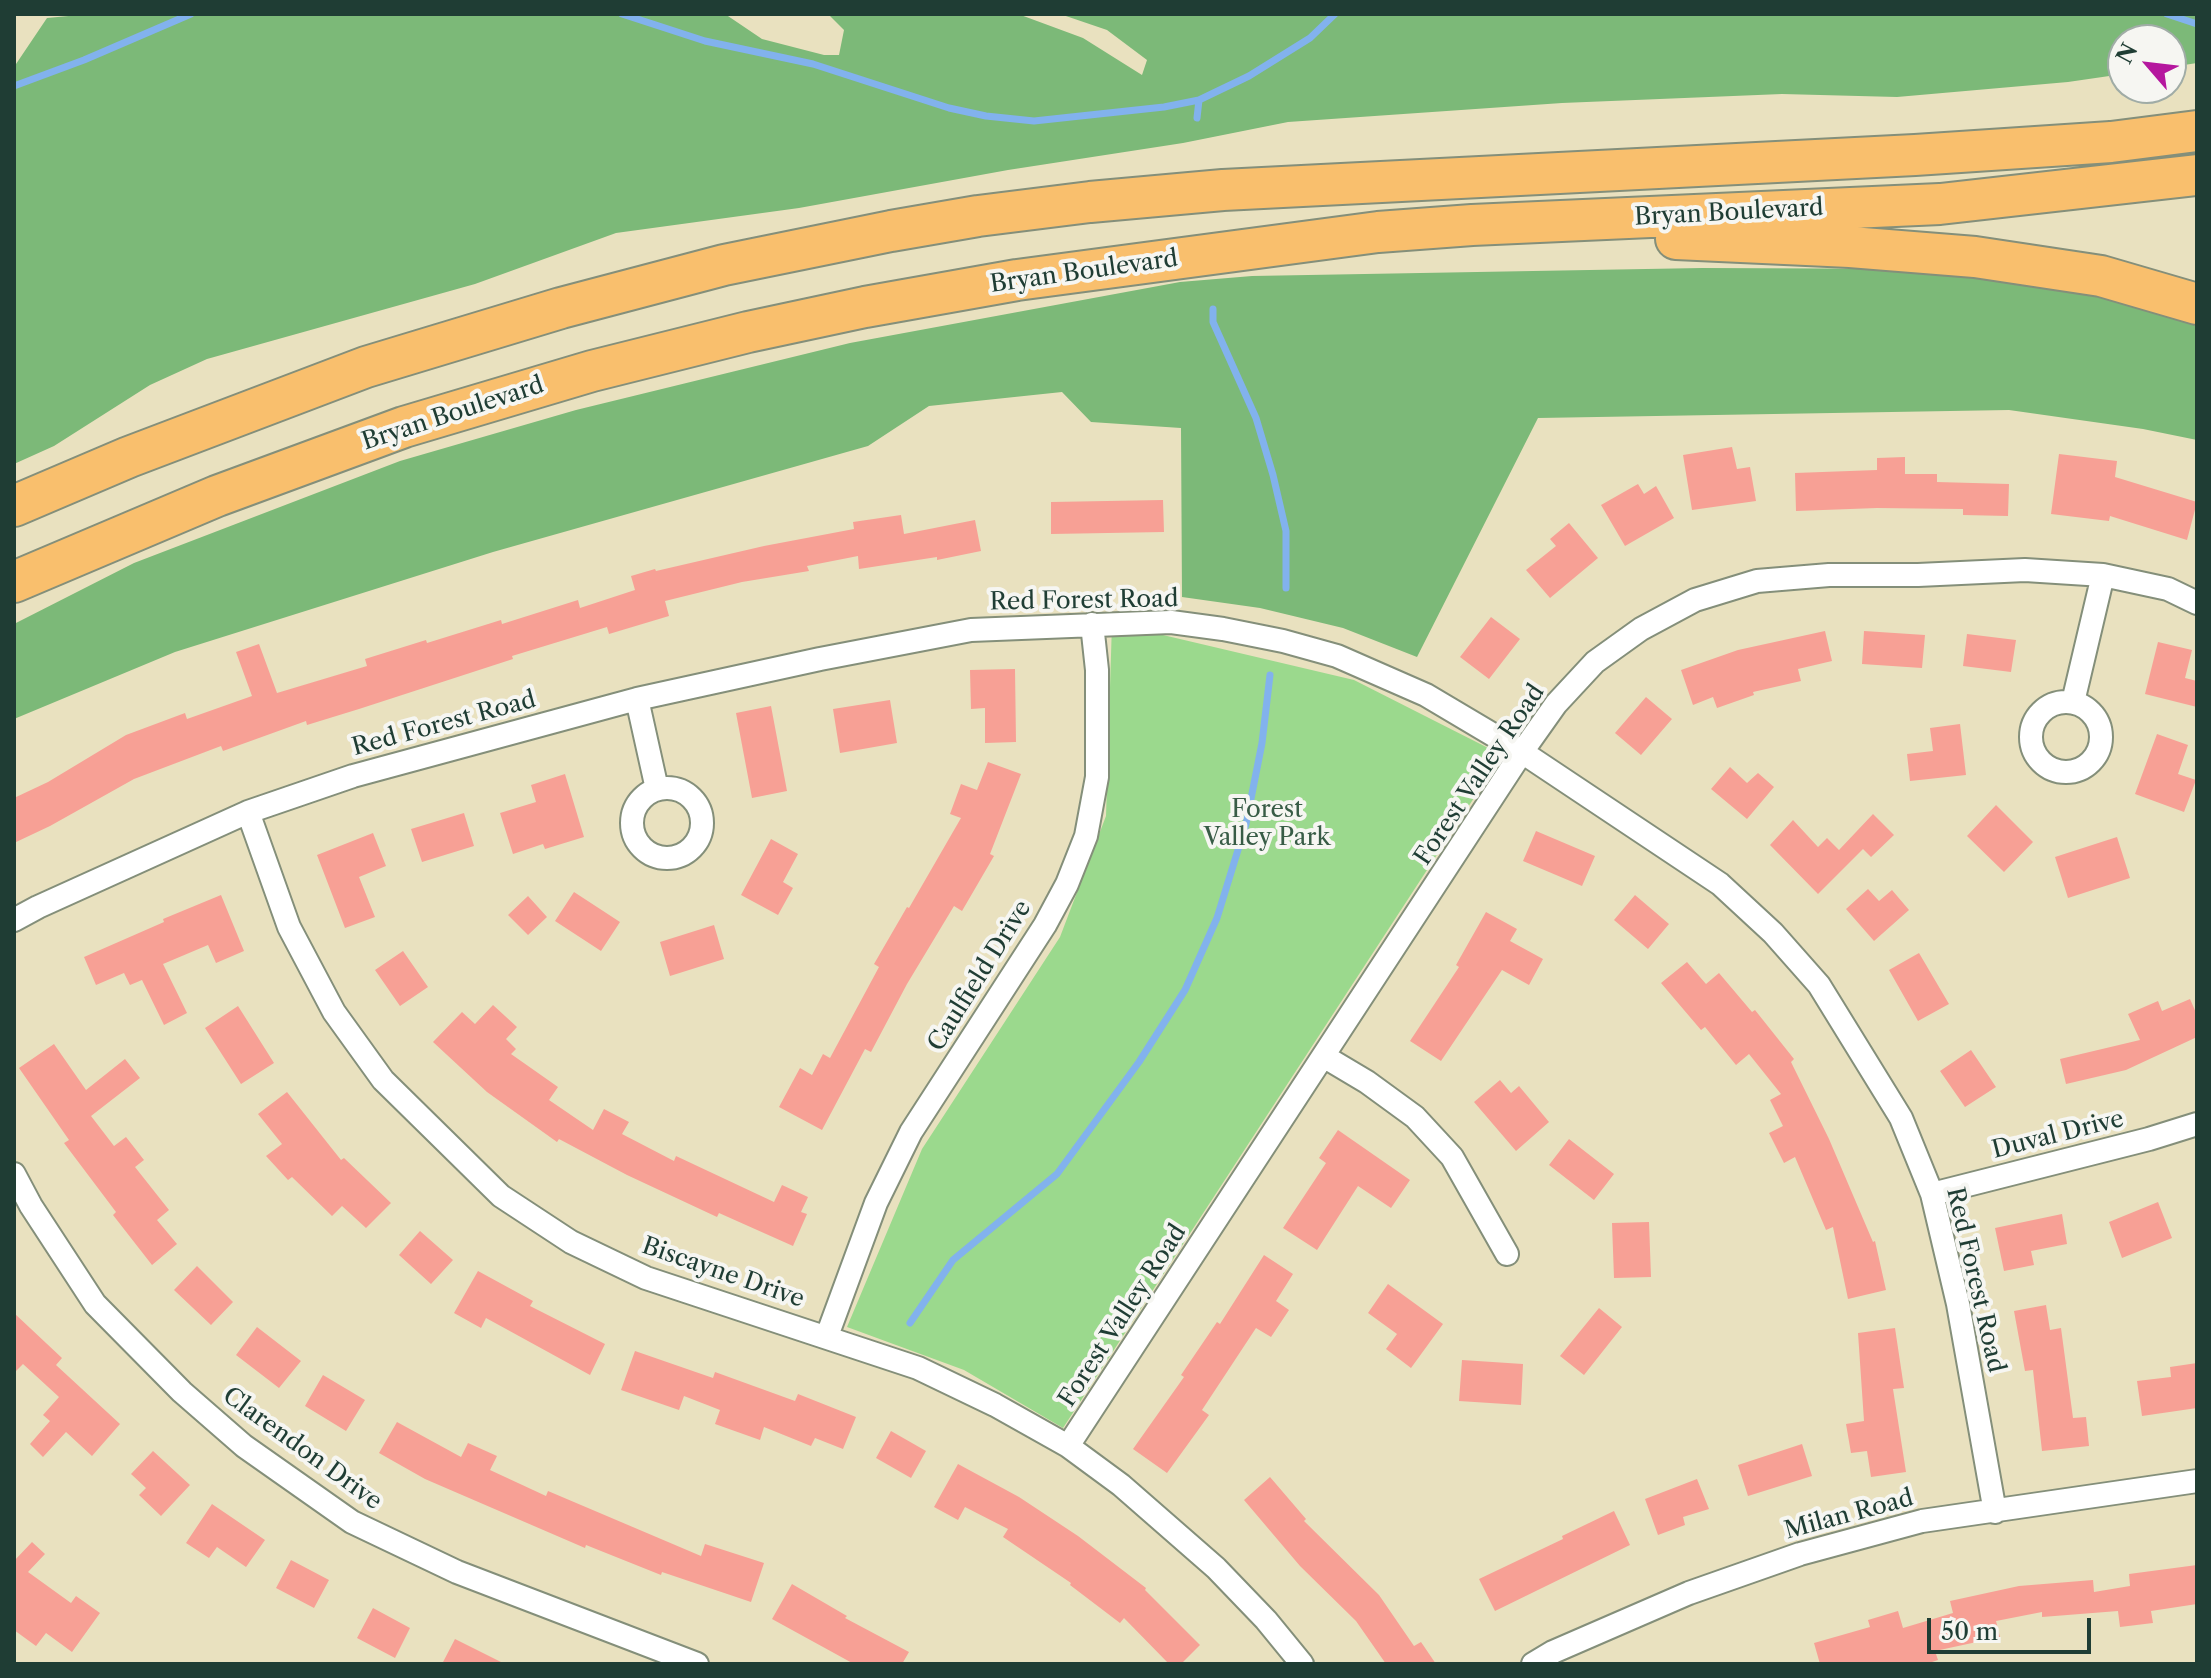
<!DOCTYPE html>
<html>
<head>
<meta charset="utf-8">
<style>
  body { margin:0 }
  #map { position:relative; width:2211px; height:1678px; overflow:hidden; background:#e9e1bf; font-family:"Libre Caslon Text",serif }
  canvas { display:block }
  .frame { position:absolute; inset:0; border:16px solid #1f3d34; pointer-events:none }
  .north { position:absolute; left:2107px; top:24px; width:80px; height:80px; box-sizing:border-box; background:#f6f6f2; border:2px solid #a0aca6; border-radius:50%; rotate:298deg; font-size:22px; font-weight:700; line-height:32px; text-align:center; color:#1f3d34 }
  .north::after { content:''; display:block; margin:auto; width:28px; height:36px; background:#b5179e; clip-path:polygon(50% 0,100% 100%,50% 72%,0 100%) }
  .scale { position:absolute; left:1927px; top:1618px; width:164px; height:36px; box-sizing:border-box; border:4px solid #1f3d34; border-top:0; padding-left:10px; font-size:24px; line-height:28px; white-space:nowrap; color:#1f3d34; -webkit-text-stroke:6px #f6f6f2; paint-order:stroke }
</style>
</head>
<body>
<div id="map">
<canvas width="2211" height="1678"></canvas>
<div class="frame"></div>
<div class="north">N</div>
<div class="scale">50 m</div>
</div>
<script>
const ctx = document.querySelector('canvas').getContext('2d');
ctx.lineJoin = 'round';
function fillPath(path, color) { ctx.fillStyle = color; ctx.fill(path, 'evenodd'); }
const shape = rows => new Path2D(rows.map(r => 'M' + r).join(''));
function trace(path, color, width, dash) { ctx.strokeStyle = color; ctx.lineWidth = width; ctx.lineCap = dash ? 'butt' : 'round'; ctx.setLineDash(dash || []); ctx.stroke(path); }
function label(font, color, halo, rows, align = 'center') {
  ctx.font = font + ' "Libre Caslon Text",serif'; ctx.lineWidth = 8; ctx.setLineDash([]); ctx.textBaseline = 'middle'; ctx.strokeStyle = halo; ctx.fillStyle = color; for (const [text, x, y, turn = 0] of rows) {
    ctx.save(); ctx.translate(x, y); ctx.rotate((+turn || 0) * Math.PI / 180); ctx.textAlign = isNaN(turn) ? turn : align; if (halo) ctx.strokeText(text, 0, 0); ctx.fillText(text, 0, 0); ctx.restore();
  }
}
const green = shape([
  [1112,623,1354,680,1502,755,1063,1428,964,1370,847,1327,922,1149,1060,937,1106,816]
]);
const forest = shape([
  [90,14,725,14,762,39,824,55,839,55,844,30,828,14,1018,14,1083,38,1142,75,1147,60,1107,30,1060,14,2197,14,2197,63,2171,67,2171,40,2123,40,2123,74,2068,82,1897,97,1782,94,1562,103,1288,122,1183,143,1008,170,799,208,616,233,475,284,207,359,150,385,54,446,14,464,14,67,47,18],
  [1702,268,1939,269,2074,289,2197,326,2197,440,2143,429,2009,410,1538,418,1417,657,1343,628,1260,608,1182,597,1181,428,1091,422,1062,392,929,406,868,446,493,552,175,652,14,719,14,624,134,563,400,461,576,410,850,343,1180,282,1252,276]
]);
const stream = shape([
  [622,14,705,41,813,64,949,108,986,116,1034,121,1164,107,1199,100,1249,76,1310,38,1335,14],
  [2167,14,2197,24],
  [14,86,84,60,191,14],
  [1197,118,1199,100],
  [1213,309,1213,322,1256,418,1273,475,1286,531,1286,588],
  [910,1323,953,1260,1057,1174,1139,1062,1185,990,1217,918,1246,824,1262,743,1270,675]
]);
const building = shape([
  [1732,447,1737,469,1750,467,1756,501,1692,510,1683,455],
  [2059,454,2117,461,2115,477,2197,502,2187,540,2110,516,2109,521,2051,514],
  [1905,457,1905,474,1937,474,1937,482,2009,484,2008,516,1963,515,1963,509,1877,508,1796,511,1795,473,1877,470,1877,458],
  [1638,484,1644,494,1656,486,1674,518,1625,546,1601,505],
  [1163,500,1164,532,1051,534,1051,502],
  [901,515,904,534,975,520,981,551,937,560,937,557,859,569,858,556,807,566,809,571,742,582,665,601,669,616,609,634,607,627,512,656,513,659,359,709,307,725,306,721,223,751,221,746,134,779,50,826,14,843,14,798,48,782,126,735,185,713,187,719,252,696,236,652,259,644,277,693,367,666,365,659,426,640,427,643,501,620,502,624,578,600,580,608,635,590,631,576,655,569,656,571,764,546,854,529,853,522],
  [1569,523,1598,558,1550,598,1526,570,1556,546,1550,539],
  [1491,617,1520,639,1489,679,1460,657],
  [1825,631,1832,661,1798,669,1801,681,1753,692,1754,695,1717,708,1713,697,1693,705,1681,670,1738,650],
  [1864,631,1925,635,1922,668,1862,664],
  [1967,634,2016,640,2011,672,1963,666],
  [2158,642,2192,650,2185,678,2197,681,2197,707,2145,694],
  [1015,669,1016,742,985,743,985,708,971,709,970,670],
  [1646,697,1672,719,1641,755,1615,733],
  [890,700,897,743,840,753,833,709],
  [771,706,787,791,752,798,736,713],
  [1960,724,1966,775,1910,781,1907,754,1933,751,1930,728],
  [2157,734,2188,745,2178,774,2196,780,2184,812,2135,794],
  [988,762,1021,774,990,854,994,856,962,911,954,906,907,984,871,1052,865,1049,822,1130,779,1107,800,1068,812,1075,823,1054,830,1058,879,967,874,964,907,907,909,908,961,818,950,814,961,784,977,790],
  [1730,767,1747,783,1758,773,1774,787,1747,819,1711,789],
  [565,774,584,837,545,849,543,844,513,854,500,813,536,802,531,785],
  [1996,805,2033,842,2004,872,1967,836],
  [464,813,474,846,422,862,411,829],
  [1873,814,1894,835,1871,857,1863,849,1818,894,1770,845,1793,820,1818,847,1827,838,1839,850],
  [1536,831,1595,856,1582,886,1523,861],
  [373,833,386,866,359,877,375,917,345,928,317,855],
  [2117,837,2130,878,2068,898,2055,857],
  [771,839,798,854,783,882,793,888,778,915,741,895],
  [1868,889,1879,901,1892,890,1909,910,1874,941,1846,909],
  [574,892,620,922,601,951,555,921],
  [221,895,244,951,216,963,208,945,163,964,187,1013,164,1025,142,980,130,985,124,973,96,985,84,957,164,922,163,919],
  [1635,895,1669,924,1648,949,1614,920],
  [528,896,547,917,528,935,508,915],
  [1486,912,1517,929,1510,941,1543,959,1529,985,1502,970,1441,1061,1410,1041,1459,967,1456,965],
  [714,925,724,959,670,976,660,942],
  [403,951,428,987,400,1006,375,970],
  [1919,953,1949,1004,1918,1021,1889,970],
  [1687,962,1706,984,1719,973,1752,1012,1755,1010,1794,1059,1791,1062,1829,1139,1873,1242,1875,1241,1886,1290,1848,1299,1833,1227,1826,1230,1795,1157,1784,1163,1769,1133,1783,1126,1770,1100,1781,1094,1749,1054,1736,1065,1705,1027,1701,1030,1661,983],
  [2190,999,2197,1015,2197,1037,2126,1070,2066,1084,2060,1059,2140,1040,2128,1014,2158,1001,2162,1011],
  [493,1005,517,1027,506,1039,516,1049,511,1054,558,1087,549,1100,593,1130,604,1109,629,1122,622,1134,674,1161,676,1156,774,1202,782,1185,808,1197,801,1212,807,1214,793,1246,719,1213,717,1217,627,1175,559,1139,557,1142,487,1092,433,1042,462,1012,475,1024],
  [238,1006,274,1063,241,1084,205,1028],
  [54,1044,86,1090,125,1059,140,1078,91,1116,114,1146,126,1137,144,1160,135,1167,169,1210,157,1220,177,1244,152,1265,113,1215,116,1212,64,1143,69,1140,19,1068],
  [1971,1050,1996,1087,1965,1107,1940,1071],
  [1500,1080,1511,1093,1519,1086,1549,1122,1516,1151,1474,1102],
  [287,1092,341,1160,344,1158,391,1203,366,1228,342,1206,332,1216,292,1177,288,1180,266,1156,282,1144,258,1114],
  [1338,1130,1410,1180,1391,1208,1358,1186,1317,1250,1283,1228,1326,1163,1319,1158],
  [1569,1139,1614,1174,1594,1200,1549,1165],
  [2158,1202,2172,1238,2122,1258,2109,1222],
  [2062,1214,2067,1244,2031,1251,2034,1265,2004,1271,1995,1228],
  [1649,1222,1651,1277,1614,1278,1612,1223],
  [420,1231,453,1260,431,1284,399,1255],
  [1264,1255,1293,1274,1276,1301,1289,1310,1271,1337,1256,1328,1202,1410,1209,1415,1167,1473,1133,1449,1184,1377,1181,1375,1217,1322,1220,1324],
  [197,1266,233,1302,211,1325,174,1290],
  [478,1271,533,1301,530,1306,605,1344,590,1375,486,1318,481,1328,454,1313],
  [1388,1284,1443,1324,1411,1368,1386,1349,1397,1334,1368,1313],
  [2046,1305,2050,1330,2061,1328,2073,1418,2086,1417,2089,1446,2042,1451,2033,1370,2025,1371,2014,1311],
  [1599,1308,1622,1327,1584,1375,1560,1356],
  [14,1313,62,1358,56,1365,120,1424,92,1456,66,1432,43,1457,30,1444,50,1421,43,1415,59,1397,23,1364,14,1373],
  [257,1327,301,1361,279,1388,236,1355],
  [1895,1328,1904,1388,1893,1389,1906,1472,1871,1477,1867,1451,1851,1453,1846,1424,1864,1421,1858,1333],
  [635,1351,713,1378,715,1372,795,1401,798,1394,856,1417,843,1449,815,1438,811,1446,764,1427,760,1440,715,1424,720,1410,684,1396,679,1410,621,1390],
  [1462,1360,1523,1364,1521,1405,1459,1401],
  [2197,1363,2197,1408,2142,1416,2137,1381,2171,1377,2170,1367],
  [323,1375,365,1400,346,1431,305,1406],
  [397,1422,461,1457,468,1443,497,1456,490,1470,546,1496,548,1491,701,1556,705,1544,764,1563,751,1602,662,1572,661,1575,586,1545,585,1548,425,1479,379,1453],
  [891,1431,926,1451,911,1478,876,1458],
  [1802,1444,1812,1476,1748,1496,1738,1465],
  [153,1451,190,1485,161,1516,139,1495,146,1488,131,1474],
  [958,1464,1019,1497,1078,1536,1146,1588,1145,1590,1200,1645,1181,1664,1169,1664,1124,1618,1120,1623,1070,1585,1071,1583,1003,1537,1008,1529,965,1507,958,1520,934,1507],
  [1270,1477,1306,1519,1304,1521,1379,1595,1414,1646,1421,1642,1436,1664,1386,1664,1356,1621,1300,1566,1244,1500],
  [1697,1479,1709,1509,1683,1517,1685,1525,1658,1535,1645,1499],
  [212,1504,265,1540,246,1567,217,1547,209,1558,186,1543],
  [1614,1511,1630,1545,1495,1611,1479,1579,1563,1539,1562,1536],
  [32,1542,45,1554,28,1572,71,1603,76,1596,100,1613,72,1652,46,1633,36,1646,14,1630,14,1561],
  [291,1560,329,1580,314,1608,276,1588],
  [2197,1565,2197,1604,2151,1611,2153,1623,2120,1627,2118,1611,2042,1617,2042,1612,1996,1621,2000,1637,1935,1651,1938,1660,1926,1664,1820,1664,1814,1643,1870,1627,1868,1620,1898,1611,1903,1628,1953,1613,1950,1601,2019,1586,2093,1580,2094,1592,2130,1586,2129,1574],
  [792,1584,847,1616,845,1618,909,1652,902,1664,854,1664,772,1619],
  [373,1608,410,1628,395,1658,357,1638],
  [455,1639,505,1664,442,1664]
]);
const street = shape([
  [637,699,657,789],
  [2073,702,2103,575],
  '2031 737a35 35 0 1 1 70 0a35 35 0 1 1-70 0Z',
  '632 823a35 35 0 1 1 70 0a35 35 0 1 1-70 0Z',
  [248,812,289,927,334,1012,383,1080,501,1196,571,1242,646,1278,918,1368,995,1405,1068,1446,1121,1485,1216,1568,1266,1620,1302,1664],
  [14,920,38,907,248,812,353,776,637,699,820,659,971,630,1171,622,1223,629,1283,641,1337,656,1426,695,1522,752,1720,884,1773,933,1819,985,1901,1118,1932,1194,1958,1304,1995,1512],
  [1325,1057,1367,1082,1415,1117,1452,1157,1507,1254],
  [14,1174,31,1206,95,1304,182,1392,244,1446,352,1522,457,1572,697,1664],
  [1932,1194,2149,1139,2197,1124],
  [827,1336,876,1203,911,1132,1045,925,1067,884,1086,836,1097,777,1097,670,1092,624],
  [1068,1446,1522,752,1556,704,1595,662,1641,629,1695,600,1757,581,1829,575,1918,575,2025,570,2103,575,2168,589,2197,603],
  [1533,1664,1553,1652,1689,1593,1800,1554,1922,1521,2197,1481]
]);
const highway = shape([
  [1676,239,1850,247,1975,257,2101,276,2197,304],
  [14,506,129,457,366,367,561,308,724,265,891,231,978,216,1090,202,1223,190,1915,155,2111,142,2197,131],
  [14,582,217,496,404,427,592,371,748,332,865,307,1017,280,1378,232,1472,225,1940,204,2197,175]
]);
const streetNames = [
  ["Bryan Boulevard",1729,213,-3],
  ["Bryan Boulevard",1084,272,-8],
  ["Bryan Boulevard",453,414,-18],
  ["Red Forest Road",1084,601,-1],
  ["Red Forest Road",444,724,-15],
  ["Forest Valley Road",1480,775,-56],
  ["Caulfield Drive",980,976,-58],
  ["Duval Drive",2058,1135,-14],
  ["Biscayne Drive",723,1273,19],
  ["Red Forest Road",1975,1280,77],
  ["Forest Valley Road",1123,1316,-57],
  ["Clarendon Drive",302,1449,36],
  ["Milan Road",1849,1515,-15]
];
const parkNames = [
  ["Forest",1267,810],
  ["Valley Park",1267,838]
];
fillPath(green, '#9bd98d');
fillPath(forest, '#7cb978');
trace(stream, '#82b2ed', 7);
fillPath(building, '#f7a095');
trace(street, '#848f7a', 26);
trace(highway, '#848f7a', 44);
trace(street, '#fff', 22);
trace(highway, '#f9bf6d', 40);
label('24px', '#1f3d34', '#f6f6f2', streetNames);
label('24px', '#385c46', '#f6f6f2', parkNames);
</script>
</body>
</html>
